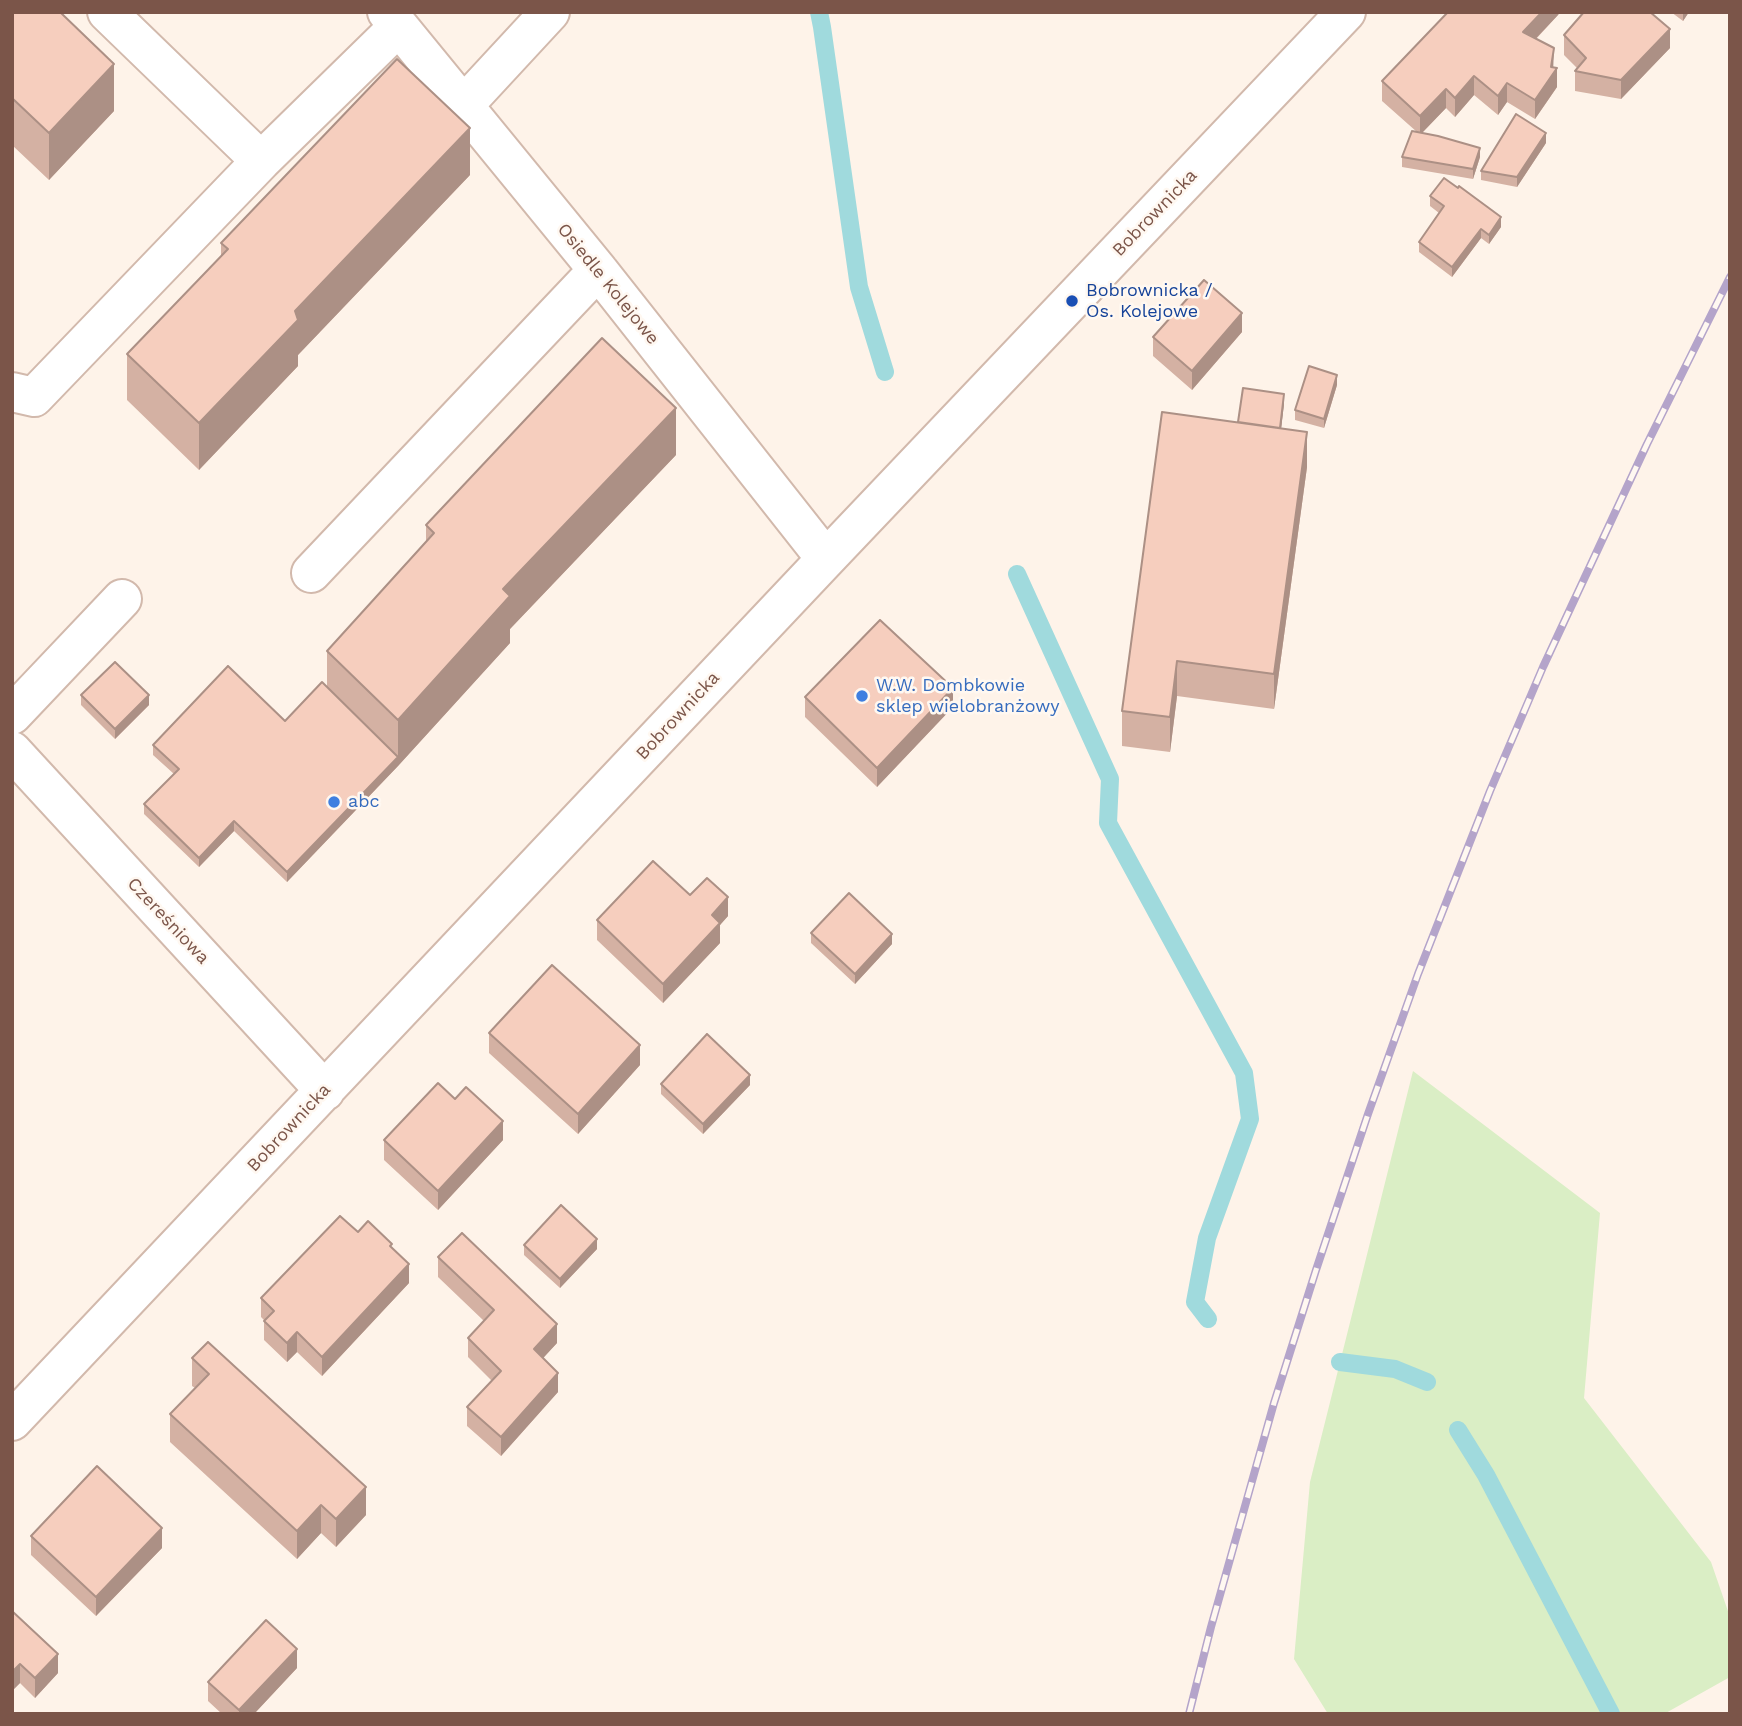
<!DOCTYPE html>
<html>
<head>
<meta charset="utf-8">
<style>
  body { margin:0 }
  #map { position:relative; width:1742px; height:1726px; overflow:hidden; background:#fef3e9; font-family:"Work Sans",sans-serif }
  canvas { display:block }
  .frame { position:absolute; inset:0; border:14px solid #7b5549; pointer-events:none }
</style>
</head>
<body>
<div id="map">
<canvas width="1742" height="1726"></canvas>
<div class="frame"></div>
</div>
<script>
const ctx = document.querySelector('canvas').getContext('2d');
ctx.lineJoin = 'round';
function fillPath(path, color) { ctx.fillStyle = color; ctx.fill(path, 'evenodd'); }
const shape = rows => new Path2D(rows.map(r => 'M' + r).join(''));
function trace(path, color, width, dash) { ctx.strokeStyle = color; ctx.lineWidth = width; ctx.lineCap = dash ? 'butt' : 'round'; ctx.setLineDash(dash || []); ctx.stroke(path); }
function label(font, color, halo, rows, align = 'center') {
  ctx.font = font + ' "Work Sans",sans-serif'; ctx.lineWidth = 5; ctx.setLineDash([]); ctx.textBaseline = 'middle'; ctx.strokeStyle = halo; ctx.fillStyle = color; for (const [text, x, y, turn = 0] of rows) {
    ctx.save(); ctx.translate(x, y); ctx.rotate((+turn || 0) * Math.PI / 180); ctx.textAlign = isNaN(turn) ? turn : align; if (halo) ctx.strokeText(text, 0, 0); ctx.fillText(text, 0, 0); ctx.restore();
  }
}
const green = shape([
  [1413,1071,1600,1213,1584,1398,1711,1562,1730,1617,1730,1677,1664,1714,1328,1714,1294,1659,1310,1482]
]);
const stream = shape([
  [819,12,822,27,859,287,885,372],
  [1017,574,1110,779,1108,823,1244,1073,1250,1119,1207,1238,1195,1302,1208,1319],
  [1340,1362,1395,1369,1427,1382],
  [1458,1430,1486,1475,1611,1714]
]);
const minor = shape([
  [387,12,598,270,826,559],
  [463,106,550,12],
  [261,161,398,27],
  [12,392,34,397,261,161,107,12],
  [311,573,598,270],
  [12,715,122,599],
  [12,751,325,1091],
  [12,1421,826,559,1346,12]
]);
const rail = shape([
  [1189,1714,1211,1627,1274,1403,1316,1270,1368,1114,1418,974,1490,791,1543,667,1647,444,1730,277]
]);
const wall = shape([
  [12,12,114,111,49,180,12,145],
  [1448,12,1560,12,1558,15,1536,39,1554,68,1557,87,1535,119,1507,102,1498,115,1474,95,1455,117,1446,108,1422,133,1480,157,1473,179,1402,167,1402,157,1417,132,1382,101,1382,81],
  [1671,12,1689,12,1683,21],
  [1564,35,1670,48,1621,99,1575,91,1575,71,1577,68,1564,55],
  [1546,143,1517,187,1481,180,1481,171],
  [470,175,298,355,298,366,199,470,127,400,127,354,221,257,221,243],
  [1430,196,1501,227,1489,244,1481,238,1452,277,1419,252,1419,242,1439,213,1430,206],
  [1242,332,1192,390,1153,356,1153,337],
  [1337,385,1324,428,1295,420,1295,410],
  [1284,404,1281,429,1307,467,1274,709,1177,696,1170,752,1122,746,1122,711,1238,423],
  [676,455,510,629,510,643,398,766,287,882,234,831,199,867,144,814,144,804,174,774,153,755,153,745,285,721,327,688,327,651,426,541,426,525],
  [81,695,149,705,115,739,81,705],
  [805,697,953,707,877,787,805,717],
  [690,895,728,916,720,925,720,943,663,1003,597,940,597,920],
  [811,933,892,944,855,984,811,943],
  [489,1033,640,1065,578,1134,489,1053],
  [661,1084,750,1085,703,1134,661,1094],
  [384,1140,503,1140,438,1210,384,1160],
  [358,1232,392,1248,409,1283,322,1376,297,1352,287,1362,264,1340,264,1320,261,1317,261,1298],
  [524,1245,597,1249,560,1288,524,1255],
  [438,1257,557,1343,543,1358,558,1392,501,1456,467,1426,467,1407,492,1381,468,1357,468,1338,484,1321,438,1277],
  [192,1358,366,1515,336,1547,321,1533,297,1559,170,1442,170,1414,195,1388,192,1386],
  [31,1536,162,1548,96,1616,31,1555],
  [12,1611,58,1673,35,1698,20,1683,12,1691],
  [297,1668,254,1714,222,1714,208,1701,208,1682]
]);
const shadedWall = shape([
  [1542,12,1560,12,1558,15,1523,52,1523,32],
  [1683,12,1689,12,1683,21],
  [1670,29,1670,48,1621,99,1621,80],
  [1554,48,1553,74,1557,68,1557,87,1535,119,1535,100,1551,67],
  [114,64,114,111,49,180,49,133],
  [1474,76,1474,95,1455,117,1455,98],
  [1507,83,1507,102,1498,115,1498,96],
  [1446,89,1446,108,1420,135,1420,116],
  [470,128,470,175,298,355,298,366,199,470,199,423,295,311],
  [1546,133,1546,143,1517,187,1517,177],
  [1480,148,1480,157,1473,179,1473,169],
  [1501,217,1501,227,1489,244,1489,235],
  [1481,229,1481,238,1452,277,1452,267],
  [1242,313,1242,332,1192,390,1192,371],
  [1337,375,1337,385,1324,428,1324,419],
  [1284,394,1284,404,1280,438,1280,428],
  [676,408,676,455,510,629,510,643,398,766,287,882,287,872,398,757,398,720,503,589],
  [1307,432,1307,467,1274,709,1274,674],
  [1177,661,1177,696,1170,752,1170,717],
  [953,688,953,707,877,787,877,768],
  [149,695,149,705,115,739,115,729],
  [234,821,234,831,199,867,199,858],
  [728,897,728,916,720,925,720,943,663,1003,663,984,712,915],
  [892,934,892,944,855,984,855,974],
  [640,1045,640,1065,578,1134,578,1114],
  [750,1075,750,1085,703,1134,703,1124],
  [503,1121,503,1140,438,1210,438,1191],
  [597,1239,597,1249,560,1288,560,1279],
  [409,1264,409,1283,322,1376,322,1357],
  [557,1324,557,1343,534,1368,534,1349],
  [297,1332,297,1352,287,1362,287,1343],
  [558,1373,558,1392,501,1456,501,1437],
  [366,1487,366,1515,336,1547,336,1519],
  [321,1505,321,1533,297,1559,297,1531],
  [162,1528,162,1548,96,1616,96,1597],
  [297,1649,297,1668,254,1714,239,1714,239,1710],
  [58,1654,58,1673,35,1698,35,1678],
  [20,1664,20,1683,12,1691,12,1672]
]);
const building = shape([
  [12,12,60,12,114,64,49,133,12,98,12,12],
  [1448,12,1542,12,1523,32,1554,48,1551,67,1557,68,1535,100,1507,83,1498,96,1474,76,1455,98,1446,89,1420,116,1382,81,1448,12],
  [1584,12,1650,12,1670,29,1621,80,1575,71,1586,58,1564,35,1584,12],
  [397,59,470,128,295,311,298,320,199,423,127,354,228,249,221,243,397,59],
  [1516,114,1546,133,1517,177,1481,171,1516,114],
  [1412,131,1438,136,1480,148,1473,169,1402,157,1412,131],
  [1444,178,1458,188,1459,186,1501,217,1489,235,1481,229,1452,267,1419,242,1444,206,1430,196,1444,178],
  [1204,280,1242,313,1192,371,1153,337,1204,280],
  [602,338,676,408,503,589,510,596,398,720,327,651,434,533,426,525,602,338],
  [1309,366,1337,375,1324,419,1295,410,1309,366],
  [1243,388,1284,394,1280,428,1238,422,1243,388],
  [1162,412,1307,432,1274,674,1177,661,1170,717,1122,711,1162,412],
  [880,620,953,688,877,768,805,697,880,620],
  [115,662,149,695,115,729,81,695,115,662],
  [228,666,285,721,322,682,398,757,287,872,234,821,199,858,144,804,179,769,153,745,228,666],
  [653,861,690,895,707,878,728,897,712,915,720,923,663,984,597,920,653,861],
  [849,893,892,934,855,974,811,933,849,893],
  [552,965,640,1045,578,1114,489,1033,552,965],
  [707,1034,750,1075,703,1124,661,1084,707,1034],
  [438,1083,455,1099,466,1087,503,1121,438,1191,384,1140,438,1083],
  [561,1205,597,1239,560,1279,524,1245,561,1205],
  [340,1216,358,1232,368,1221,392,1244,390,1246,409,1264,322,1357,297,1332,287,1343,264,1321,274,1311,261,1298,340,1216],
  [462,1233,557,1324,534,1349,558,1373,501,1437,467,1407,501,1371,468,1338,494,1310,438,1257,462,1233],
  [208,1342,366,1487,336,1519,321,1505,297,1531,170,1414,209,1374,192,1358,208,1342],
  [97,1466,162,1528,96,1597,31,1536,97,1466],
  [12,1611,58,1654,35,1678,20,1664,12,1672,12,1611],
  [266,1620,297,1649,239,1710,208,1682,266,1620]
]);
const markers = [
  [1072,301,7,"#1a4fb4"],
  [862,696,7,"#3f7fe0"],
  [334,802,7,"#3f7fe0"]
];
const streetNames = [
  ["Bobrownicka",1155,213,-46],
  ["Osiedle Kolejowe",608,284,51],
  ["Bobrownicka",678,716,-47],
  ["Czereśniowa",168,921,47],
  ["Bobrownicka",289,1128,-47]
];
const transitNames = [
  ["Bobrownicka /",1086,291],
  ["Os. Kolejowe",1086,312]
];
const shopNames = [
  ["W.W. Dombkowie",876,686],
  ["sklep wielobranżowy",876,707],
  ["abc",348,802]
];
fillPath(green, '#daeec5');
trace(stream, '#a0dadd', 18);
trace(minor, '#d2b9ac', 42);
trace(minor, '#fff', 38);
trace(rail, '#b4a4ca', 8);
trace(rail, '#fff8f1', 5, [16]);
fillPath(wall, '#d4b1a3');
fillPath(shadedWall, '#ac9085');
fillPath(building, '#f6cebe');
trace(building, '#ac9085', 2);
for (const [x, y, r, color] of markers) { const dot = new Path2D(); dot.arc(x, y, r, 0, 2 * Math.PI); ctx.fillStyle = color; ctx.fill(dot); trace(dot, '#fff8f1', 2.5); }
label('18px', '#7b5549', '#fff8f1', streetNames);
label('18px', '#164399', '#fff8f1', transitNames, 'left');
label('18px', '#366cbe', '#fff8f1', shopNames, 'left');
</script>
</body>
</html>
